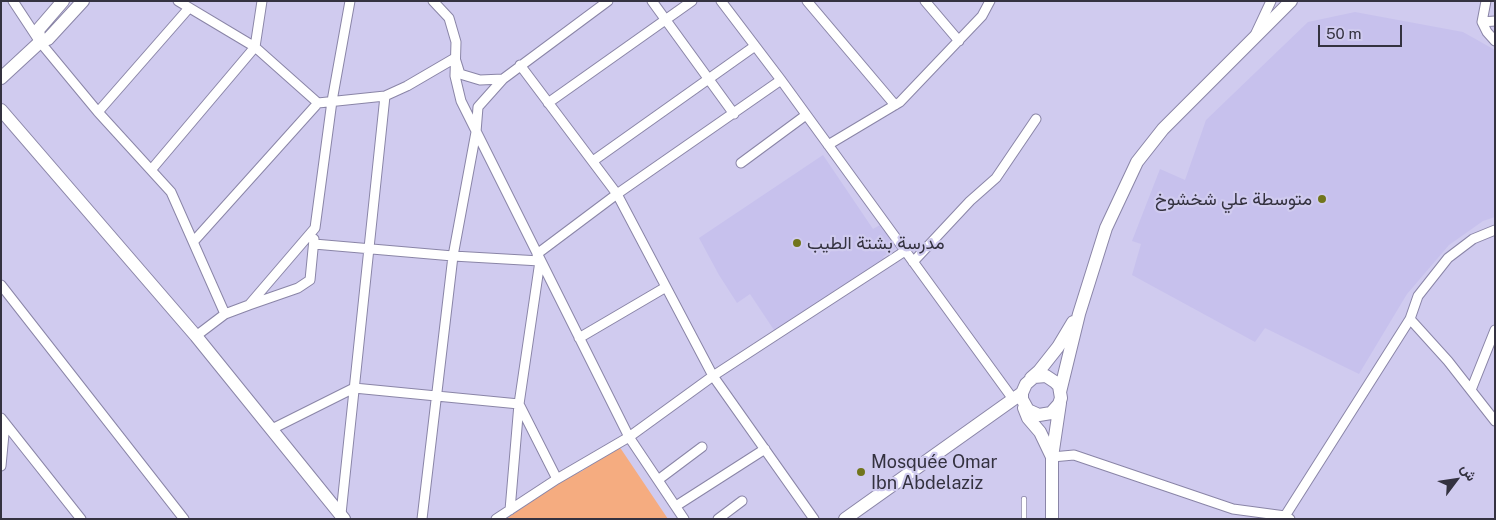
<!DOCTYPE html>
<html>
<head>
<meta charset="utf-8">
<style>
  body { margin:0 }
  #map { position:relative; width:1496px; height:520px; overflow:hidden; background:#d0cbef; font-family:"Public Sans",Vazirmatn,sans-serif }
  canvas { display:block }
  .frame { position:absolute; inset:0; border:2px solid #343240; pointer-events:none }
  .north { position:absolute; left:1431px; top:455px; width:50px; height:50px; -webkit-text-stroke:4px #d0cbef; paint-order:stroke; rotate:59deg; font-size:14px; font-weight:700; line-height:20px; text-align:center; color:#343240 }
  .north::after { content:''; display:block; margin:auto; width:18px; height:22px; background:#343240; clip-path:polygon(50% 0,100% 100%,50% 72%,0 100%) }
  .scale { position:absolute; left:1318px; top:25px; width:84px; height:22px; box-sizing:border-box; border:2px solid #343240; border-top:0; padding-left:6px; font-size:15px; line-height:18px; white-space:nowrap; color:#343240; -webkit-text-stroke:4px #d0cbef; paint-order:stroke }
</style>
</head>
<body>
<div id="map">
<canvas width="1496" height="520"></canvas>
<div class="frame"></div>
<div class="north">ش</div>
<div class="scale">50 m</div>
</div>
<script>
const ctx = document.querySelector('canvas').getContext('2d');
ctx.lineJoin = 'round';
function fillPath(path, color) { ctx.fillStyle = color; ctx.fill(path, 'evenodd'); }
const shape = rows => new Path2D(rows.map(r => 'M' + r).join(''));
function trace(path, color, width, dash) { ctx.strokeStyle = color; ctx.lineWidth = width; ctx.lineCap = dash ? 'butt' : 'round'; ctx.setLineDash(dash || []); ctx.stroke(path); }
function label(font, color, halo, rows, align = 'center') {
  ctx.font = font + ' "Public Sans",Vazirmatn,sans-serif'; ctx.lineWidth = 4.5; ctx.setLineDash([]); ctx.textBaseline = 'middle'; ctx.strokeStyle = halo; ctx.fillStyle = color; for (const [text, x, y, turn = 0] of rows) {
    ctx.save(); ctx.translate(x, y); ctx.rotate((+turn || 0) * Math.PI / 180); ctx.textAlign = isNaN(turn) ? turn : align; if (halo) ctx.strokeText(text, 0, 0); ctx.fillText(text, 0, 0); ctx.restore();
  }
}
const built = shape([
  [1355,12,1463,32,1495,50,1495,217,1483,221,1449,245,1407,294,1359,374,1265,328,1255,342,1132,275,1141,244,1132,241,1160,169,1185,180,1206,120,1308,22],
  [823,155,873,229,880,225,896,248,883,257,885,260,776,333,750,294,737,303,719,275,699,238]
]);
const green = shape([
  [619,446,668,519,506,519,562,480,582,471]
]);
const lane = shape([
  [1024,519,1024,499]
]);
const street = shape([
  [13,1,40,42,98,112,171,192,225,314,196,336],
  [178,1,255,47,318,103],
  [433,1,449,18,456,42,455,76,461,101,629,437,684,519],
  [652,1,734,114],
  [721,1,781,80,1013,399],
  [807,1,895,105],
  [925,1,959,41],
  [1486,1,1482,22,1487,32,1495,41],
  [1482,22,1495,21],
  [1256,33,1271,1],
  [520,65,617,194,713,376,814,519],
  [548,103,692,1],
  [98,112,189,8],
  [828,145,900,102,982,16,990,1],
  [593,161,755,46],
  [741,163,806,115],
  [151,170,255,47,262,1],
  [194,241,318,103,385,96,407,86,455,58,460,74,480,80,503,79],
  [314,244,453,256,540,261,519,404,510,510],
  [537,254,617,194,781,80],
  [913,262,970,201,996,178,1036,119],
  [1,285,184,519],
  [249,305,298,288,310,280,314,239],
  [225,314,249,305,315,228,332,101,350,1],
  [1410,319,1448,361,1495,421],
  [579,338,666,287],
  [1471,390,1495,330],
  [1,418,81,519],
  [272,429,354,388,519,404,557,479],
  [1052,457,1074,455,1233,509,1285,516,1290,519],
  [1,466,5,423],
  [658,480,702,447],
  [676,506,765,449],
  [341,514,385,96],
  [1285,516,1410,319,1418,296,1448,258,1473,239,1495,230],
  [422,519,453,256,476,132,478,107,503,79,608,1],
  [496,519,557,479,629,437,713,376,905,251],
  [718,519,742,501]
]);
const secondary = shape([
  [40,42,38,30,63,1],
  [1,78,40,42,48,39,83,1],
  [1,110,196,336,344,519],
  [1031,378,1039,371,1058,347,1073,322],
  [1060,392,1079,314,1106,228,1137,162,1163,129,1291,1],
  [1024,408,1028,418,1040,432,1052,457],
  [845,519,1022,393,1026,384,1034,377,1046,376,1055,382,1059,386,1061,398,1059,404,1051,413,1039,415,1028,410,1022,399,1022,393],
  [1052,519,1052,457,1060,403]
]);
const markers = [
  [1322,199,5,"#71751c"],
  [797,243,5,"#71751c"],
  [861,472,5,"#71751c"]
];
const poiNames = [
  ["متوسطة علي شخشوخ",1312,199,"right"],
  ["مدرسة بشتة الطيب",807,243],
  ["Mosquée Omar",871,462],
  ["Ibn Abdelaziz",871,483]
];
fillPath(built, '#c7c1ed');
fillPath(green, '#f5ac80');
trace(lane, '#8a85a7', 6);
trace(street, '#8a85a7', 11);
trace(secondary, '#8a85a7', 14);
trace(lane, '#fff', 4.5);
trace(street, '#fff', 9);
trace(secondary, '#fff', 12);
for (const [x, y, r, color] of markers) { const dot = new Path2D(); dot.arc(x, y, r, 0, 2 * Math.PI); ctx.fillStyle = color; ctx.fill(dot); trace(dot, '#d0cbef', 2); }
label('18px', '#343240', '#d0cbef', poiNames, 'left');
</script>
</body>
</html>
